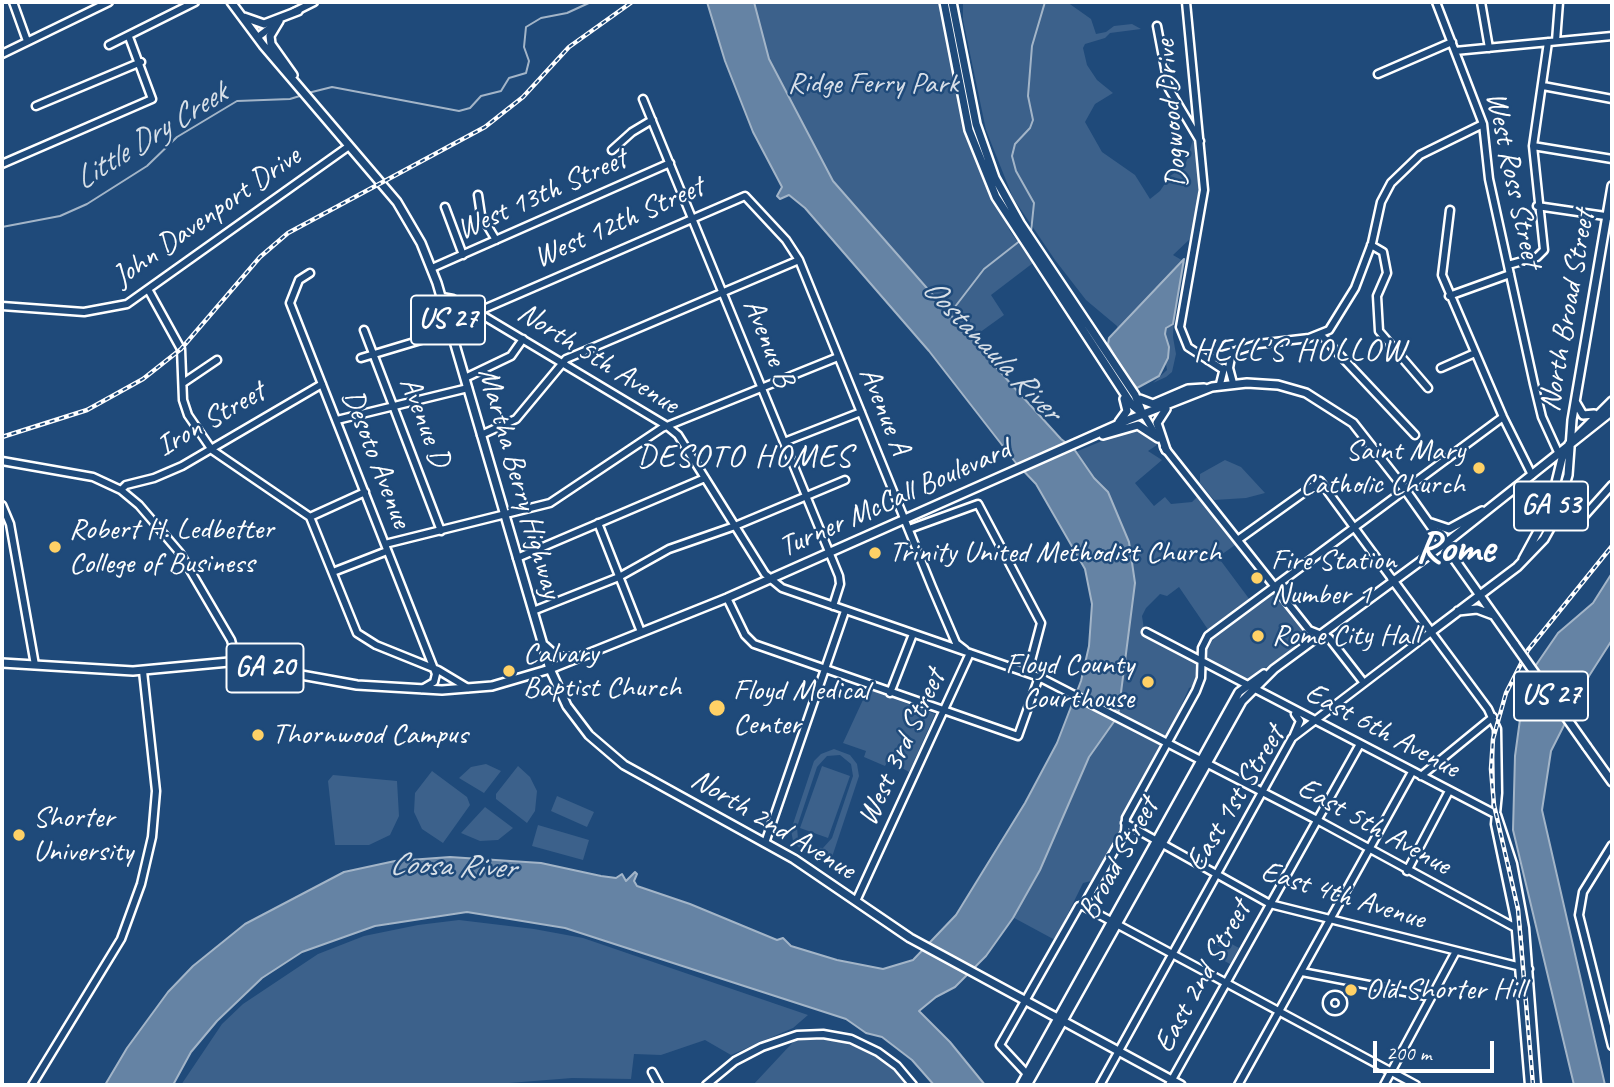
<!DOCTYPE html>
<html>
<head>
<meta charset="utf-8">
<style>
  body { margin:0 }
  #map { position:relative; width:1614px; height:1087px; overflow:hidden; background:#1f4a7a; font-family:Caveat,sans-serif }
  canvas { display:block }
  .frame { position:absolute; inset:0; border:4px solid #fff; pointer-events:none }
  .scale { position:absolute; left:1373px; top:1041px; width:121px; height:32px; box-sizing:border-box; border:4px solid #fff; border-top:0; padding-left:9px; font-size:21px; line-height:24px; white-space:nowrap; color:#fff; -webkit-text-stroke:5px #1f4a7a; paint-order:stroke }
</style>
</head>
<body>
<div id="map">
<canvas width="1614" height="1087"></canvas>
<div class="frame"></div>
<div class="scale">200 m</div>
</div>
<script>
const ctx = document.querySelector('canvas').getContext('2d');
ctx.lineJoin = 'round';
function fillPath(path, color) { ctx.fillStyle = color; ctx.fill(path, 'evenodd'); }
const shape = rows => new Path2D(rows.map(r => 'M' + r).join(''));
function trace(path, color, width, dash) { ctx.strokeStyle = color; ctx.lineWidth = width; ctx.lineCap = dash ? 'butt' : 'round'; ctx.setLineDash(dash || []); ctx.stroke(path); }
function label(font, color, halo, rows, align = 'center') {
  ctx.font = font + ' Caveat,sans-serif'; ctx.lineWidth = 5; ctx.setLineDash([]); ctx.textBaseline = 'middle'; ctx.strokeStyle = halo; ctx.fillStyle = color; for (const [text, x, y, turn = 0] of rows) {
    ctx.save(); ctx.translate(x, y); ctx.rotate((+turn || 0) * Math.PI / 180); ctx.textAlign = isNaN(turn) ? turn : align; if (halo) ctx.strokeText(text, 0, 0); ctx.fillText(text, 0, 0); ctx.restore();
  }
}
const green = shape([
  [754,2,941,2,972,147,1010,231,1033,263,991,295,1004,315,972,338,848,202,833,181,783,89,769,59],
  [963,2,1067,2,1091,19,1096,34,1106,32,1114,26,1132,24,1141,29,1110,33,1105,38,1085,44,1083,48,1087,65,1097,80,1113,93,1095,104,1085,122,1102,152,1135,175,1150,199,1160,191,1170,176,1185,166,1193,139,1197,150,1200,179,1192,237,1173,255,1185,262,1174,309,1173,337,1176,354,1172,372,1166,377,1153,383,1167,370,1163,346,1168,325,1120,336,1117,326,1086,300,1055,260,1013,198,986,130,963,20],
  [1136,427,1150,434,1157,445,1148,451,1162,460,1135,483,1154,506,1165,497,1171,504,1192,502,1197,497,1238,543,1218,557,1250,600,1209,631,1179,587,1167,596,1160,594,1146,608,1142,616,1145,636,1198,663,1199,678,1196,685,1189,688,1170,731,1163,737,1162,748,1123,819,1120,835,1105,863,1095,880,1083,883,1055,940,992,906,1108,659,1115,548,1056,460],
  [1225,460,1241,467,1265,493,1246,498,1214,500,1200,483,1200,474],
  [1274,590,1305,632,1304,640,1246,682,1204,661,1204,649,1210,637],
  [868,689,935,714,909,772,888,760,885,766,864,757,866,751,843,743],
  [834,749,850,755,857,764,859,776,831,860,826,858,828,851,814,855,803,852,793,841,791,830,814,761,821,754],
  [840,755,851,764,853,776,832,838,823,848,807,847,798,839,797,827,817,767,827,756],
  [486,764,501,771,484,793,459,778,471,767],
  [518,766,530,777,537,791,535,811,527,823,496,799,496,794],
  [822,766,850,776,828,838,800,828],
  [432,771,467,797,470,805,443,843,422,829,414,812,415,793],
  [333,775,397,781,399,816,390,835,369,845,335,845,328,781],
  [557,796,594,812,587,827,551,811],
  [485,807,513,828,498,840,480,841,461,833],
  [538,825,589,840,583,860,532,846],
  [459,920,534,929,583,938,808,1015,793,1028,731,1055,705,1040,661,1055,634,1054,631,1079,572,1078,484,1085,181,1085,222,1024,243,1004,318,954,364,936,418,925],
  [1217,936,1239,948,1230,964,1221,959,1226,950,1213,943],
  [812,1037,834,1040,875,1053,910,1085,753,1085,795,1040]
]);
const water = shape([
  [707,2,754,2,769,59,833,181,1011,384,1061,439,1074,449,1094,478,1108,492,1129,542,1135,583,1118,716,1089,757,1040,870,1013,918,986,956,955,987,936,997,919,1011,950,1042,985,1085,934,1085,912,1060,882,1037,866,1033,846,1019,565,928,467,912,375,926,302,952,262,978,217,1021,191,1052,173,1085,105,1085,127,1048,168,992,193,966,245,924,344,872,395,861,450,857,541,863,601,876,616,878,622,874,626,881,635,872,637,874,634,881,637,886,690,904,777,940,783,938,791,946,837,960,883,969,913,960,956,915,1025,803,1057,743,1081,681,1089,646,1092,604,1085,569,1036,484,1016,463,929,351,805,208,789,195,780,199,777,196,782,187,753,132,725,61,707,2],
  [1184,259,1173,324,1166,328,1165,334,1169,347,1168,358,1159,376,1137,388,1123,372,1108,344,1109,338,1184,259],
  [1612,573,1612,640,1589,676,1551,751,1542,810,1605,1085,1574,1085,1513,830,1515,756,1522,705,1536,665,1558,633,1593,603,1612,573]
]);
const stream = shape([
  [308,93,332,87,459,111,470,108,481,96,501,91,509,78,526,73,529,61,524,47,526,27,541,18,567,13,591,2],
  [2,227,60,216,87,204,147,166,177,137,237,101,290,99,303,95],
  [1031,232,1034,203,1016,171,1012,156,1015,144,1030,128,1033,120,1028,96,1032,46,1045,2],
  [951,312,984,269,1021,240]
]);
const minor = shape([
  [13,2,27,41],
  [1186,2,1204,190,1180,327,1188,347,1222,369],
  [1436,2,1483,124,1489,179,1534,384,1542,417,1558,452],
  [1481,2,1489,48],
  [294,12,314,2],
  [1157,26,1169,89,1200,141],
  [258,37,279,21],
  [1556,41,1559,2],
  [109,45,195,2],
  [1455,51,1612,36],
  [2,54,109,2],
  [1378,74,1452,42],
  [1543,86,1612,99],
  [643,99,839,576,840,584,833,606],
  [36,106,141,62],
  [1533,146,1612,159],
  [612,150,632,132,652,120],
  [2,164,152,99,129,37],
  [478,195,481,215,496,240],
  [1537,206,1612,217],
  [445,207,463,255],
  [1450,210,1442,275,1503,417,1532,475],
  [1371,245,1383,252,1387,273,1377,296,1379,331,1428,388],
  [1508,265,1537,257,1544,250,1533,146,1548,42],
  [432,268,670,163],
  [310,273,299,280,290,303,436,674,434,682,422,689],
  [149,291,181,349,183,400,188,415,212,450,310,517,357,633,376,645,438,670,468,688],
  [1449,296,1510,274],
  [442,297,453,299,477,312,667,426,678,435,765,574,782,588,1039,677,1317,820,1525,933],
  [2,306,84,312,127,304,349,146],
  [477,312,745,196,786,240,799,260,932,587,956,643,965,650],
  [364,330,441,531],
  [1321,335,1415,435],
  [1232,352,1229,368,1233,383],
  [361,358,451,331],
  [1208,360,1258,344,1309,338,1329,330,1355,288,1372,243,1381,202,1391,183,1420,155,1483,124],
  [1441,368,1475,353],
  [465,378,511,356,523,339],
  [183,383,217,360],
  [1220,384,1224,368],
  [1144,415,1156,435],
  [337,420,468,388],
  [481,435,516,419,566,359,799,260],
  [784,442,861,412],
  [1164,447,1309,630,1329,638,1364,683],
  [2,461,93,477,121,490,139,505,180,553,231,640,237,662],
  [121,490,126,485,154,478,182,466,322,384],
  [2,505,10,524,35,665],
  [1547,516,1560,523,1578,523,1612,485],
  [310,517,365,492],
  [598,523,641,632],
  [909,529,978,504,1041,623,1028,672],
  [1239,539,1320,481,1392,579],
  [385,544,550,503,662,428,838,357],
  [517,558,705,478],
  [333,572,387,551],
  [727,598,745,635,754,644,1018,736,1039,677],
  [533,611,619,577,669,549,735,526,845,480],
  [1146,632,1497,815],
  [890,693,913,634],
  [1294,735,1300,721,1295,714],
  [1421,776,1493,717],
  [1497,815,1513,864,1525,928,1537,1085],
  [1125,823,1270,904,1529,969],
  [765,843,845,611],
  [1612,845,1583,892,1579,915,1612,1046],
  [1407,871,1449,791],
  [856,901,970,653],
  [1083,906,1125,832,1126,818,1196,691,1201,678,1202,648,1208,636,1503,417],
  [1302,972,1431,997],
  '1327 1003a8 8 0 1 1 16 0a8 8 0 1 1-16 0Z',
  [652,1072,659,1085],
  [1026,1073,1000,1045,1079,906,1083,906,1416,1085],
  [32,1085,121,939,141,884,152,837,156,791,143,671],
  [706,1085,735,1061,762,1047,797,1035,823,1034,851,1039,878,1052,897,1066,913,1085],
  [1100,1085,1292,738,1431,632,1488,709,1497,729,1498,793,1495,824,1515,919,1529,1085],
  [1169,1085,1360,744],
  [1238,1085,1412,772],
  [1384,1085,1455,953]
]);
const major = shape([
  [231,2,263,45,397,202,421,243,437,283,550,669,567,706,589,735,624,765,794,859,910,938,1181,1085],
  [944,2,969,130,996,197,1132,405,1144,415],
  [952,2,976,124,995,178,1020,223,1135,395,1143,415],
  [244,17,264,24,298,11],
  [279,21,270,36,271,44,293,75],
  [1140,399,1153,404,1188,389,1204,388],
  [1576,403,1583,415,1594,414],
  [1119,422,1127,411,1124,399],
  [1103,435,1138,425,1158,438],
  [1166,450,1157,423,1166,409],
  [1431,523,1449,529,1482,511],
  [1523,559,1549,511,1562,458,1569,444,1612,401],
  [1392,579,1431,632,1517,567,1544,539,1554,521,1568,475,1572,420,1612,186],
  [1458,611,1477,609,1493,615],
  [545,646,557,657,573,657],
  [2,663,133,671,229,662,357,685,442,690,492,686,550,669,727,598,1128,420,1212,387,1247,383,1278,385,1306,393,1353,423,1404,488,1515,645],
  [1587,747,1612,782],
  [1021,1085,1239,692,1264,674],
  [1027,1085,1242,701,1274,669,1452,538,1612,411]
]);
const rail = shape([
  [2,437,87,410,143,379,181,349,260,257,288,233,485,127,523,97,569,47,632,2],
  [1533,1085,1518,909,1494,805,1491,769,1493,739,1506,693,1528,650,1612,546]
]);
const majorBridge = shape([
  [1515,645,1587,747]
]);
const markers = [
  [1479,468,7,"#ffd166"],
  [55,547,7,"#ffd166"],
  [875,553,7,"#ffd166"],
  [1257,578,7,"#ffd166"],
  [1258,636,7,"#ffd166"],
  [509,671,7,"#ffd166"],
  [1148,682,7,"#ffd166"],
  [717,708,9,"#ffd166"],
  [258,735,7,"#ffd166"],
  [19,835,7,"#ffd166"],
  [1351,990,7,"#ffd166"]
];
const shields = [
  [448,320,74],
  [1551,506,74],
  [265,668,77],
  [1551,696,74]
];
const shieldNames = [
  ["US 27",448,320],
  ["GA 53",1551,506],
  ["GA 20",265,668],
  ["US 27",1551,696]
];
const parkNames = [
  ["Ridge Ferry Park",873,84]
];
const streetNames = [
  ["Dogwood Drive",1172,114,-95],
  ["West Ross Street",1513,180,78],
  ["West 13th Street",542,195,-24],
  ["John Davenport Drive",207,217,-35],
  ["West 12th Street",619,223,-24],
  ["North Broad Street",1568,311,-80],
  ["Avenue B",768,343,68],
  ["North 5th Avenue",598,359,32],
  ["Avenue A",884,411,68],
  ["Iron Street",211,420,-30],
  ["Avenue D",424,422,69],
  ["Desoto Avenue",376,459,69],
  ["Martha Berry Highway",519,483,74],
  ["Turner McCall Boulevard",895,499,-24],
  ["East 6th Avenue",1382,731,28],
  ["West 3rd Street",902,748,-65],
  ["East 1st Street",1236,799,-59],
  ["North 2nd Avenue",773,825,31],
  ["East 5th Avenue",1374,827,29],
  ["Broad Street",1119,859,-61],
  ["East 4th Avenue",1343,896,17],
  ["East 2nd Street",1203,977,-61]
];
const poiNames = [
  ["Saint Mary",1465,451,"right"],
  ["Catholic Church",1465,485,"right"],
  ["Robert H. Ledbetter",69,530],
  ["College of Business",69,564],
  ["Trinity United Methodist Church",889,553],
  ["Fire Station",1271,561],
  ["Number 1",1271,595],
  ["Rome City Hall",1272,636],
  ["Calvary",523,654],
  ["Baptist Church",523,688],
  ["Floyd County",1134,665,"right"],
  ["Courthouse",1134,699,"right"],
  ["Floyd Medical",733,691],
  ["Center",733,725],
  ["Thornwood Campus",272,735],
  ["Shorter",33,818],
  ["University",33,852],
  ["Old Shorter Hill",1365,990]
];
const waterNames = [
  ["Little Dry Creek",151,137,-32],
  ["Oostanaula River",991,350,46],
  ["Coosa River",452,867,2]
];
const neighbourhoodNames = [
  ["HELL'S HOLLOW",1300,352],
  ["DESOTO HOMES",745,458]
];
const townNames = [
  ["Rome",1455,549]
];
fillPath(green, '#3c618b');
fillPath(water, '#6583a4');
trace(water, '#a3b5c8', 2);
trace(stream, '#a3b5c8', 2);
trace(minor, '#fff', 11);
trace(major, '#fff', 12);
trace(minor, '#1f4a7a', 6);
trace(major, '#1f4a7a', 7);
trace(rail, '#fff', 4.5);
trace(rail, '#1f4a7a', 2, [5]);
trace(majorBridge, '#fff', 12, []);
trace(majorBridge, '#1f4a7a', 7);
for (const [x, y, r, color] of markers) { const dot = new Path2D(); dot.arc(x, y, r, 0, 2 * Math.PI); ctx.fillStyle = color; ctx.fill(dot); trace(dot, '#1f4a7a', 2.5); }
for (const [x, y, w] of shields) { const box = new Path2D(); box.roundRect(x - w / 2, y - 24.5, w, 49, 5); ctx.fillStyle = '#1f4a7a'; ctx.fill(box); trace(box, '#fff', 2); }
label('bold 28px', '#fff', null, shieldNames);
label('30px', '#d8dfe8', '#1f4a7a', parkNames);
label('30px', '#fff', '#1f4a7a', streetNames);
label('30px', '#fff', '#1f4a7a', poiNames, 'left');
label('italic 32px', '#d8e0e8', '#1f4a7a', waterNames);
ctx.letterSpacing = '2px';
label('32px', '#fff', '#1f4a7a', neighbourhoodNames);
ctx.letterSpacing = '0px';
label('bold 44px', '#fff', '#1f4a7a', townNames);
</script>
</body>
</html>
